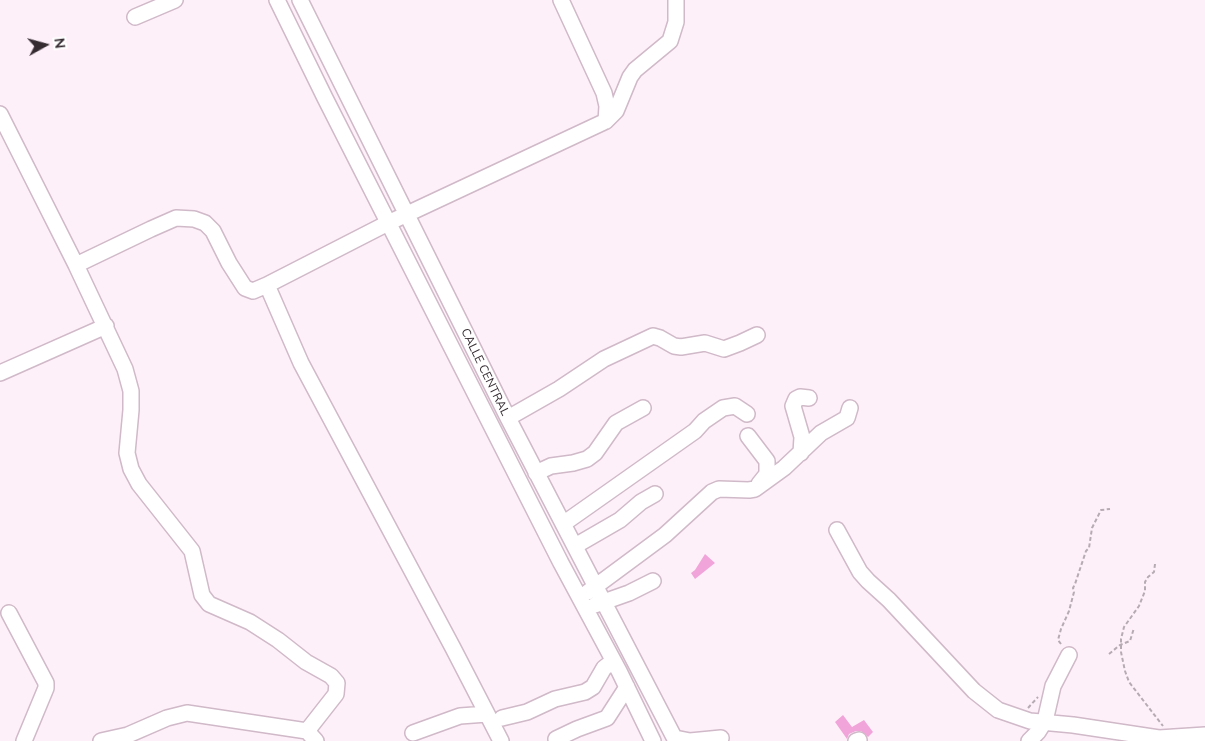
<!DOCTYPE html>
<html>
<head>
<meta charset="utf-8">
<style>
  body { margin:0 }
  #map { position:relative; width:1205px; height:741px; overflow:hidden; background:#fef0f9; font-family:Mulish,sans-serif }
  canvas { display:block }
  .north { position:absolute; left:20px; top:20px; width:50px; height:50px; -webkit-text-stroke:4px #fff; paint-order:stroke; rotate:83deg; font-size:14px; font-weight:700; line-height:20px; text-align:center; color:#352c32 }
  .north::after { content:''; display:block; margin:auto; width:18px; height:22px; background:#352c32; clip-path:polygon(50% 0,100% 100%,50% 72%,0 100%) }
</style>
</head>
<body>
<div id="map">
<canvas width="1205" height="741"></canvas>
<div class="north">N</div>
</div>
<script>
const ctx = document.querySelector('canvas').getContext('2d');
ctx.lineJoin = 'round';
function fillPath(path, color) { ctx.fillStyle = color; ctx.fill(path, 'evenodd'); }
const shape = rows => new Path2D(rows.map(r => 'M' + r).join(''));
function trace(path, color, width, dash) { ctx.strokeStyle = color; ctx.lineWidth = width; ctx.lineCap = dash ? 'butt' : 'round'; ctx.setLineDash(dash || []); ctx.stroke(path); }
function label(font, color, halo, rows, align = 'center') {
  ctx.font = font + ' Mulish,sans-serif'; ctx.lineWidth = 4; ctx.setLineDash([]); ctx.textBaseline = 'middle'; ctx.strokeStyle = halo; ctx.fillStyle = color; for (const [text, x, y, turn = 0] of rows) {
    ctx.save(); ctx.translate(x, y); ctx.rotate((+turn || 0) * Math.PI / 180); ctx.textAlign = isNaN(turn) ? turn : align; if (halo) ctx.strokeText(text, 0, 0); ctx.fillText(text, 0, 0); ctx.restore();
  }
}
const building = shape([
  [705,554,715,563,695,579,691,573,695,570],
  [843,715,852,727,864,720,873,732,868,737,861,731,856,731,849,734,847,739,835,722]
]);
const path = shape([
  [1155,564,1154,572,1148,577,1145,582,1145,591,1139,606,1124,627,1121,639,1121,652,1125,671,1129,682,1163,726],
  [1061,644,1058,640,1061,629,1069,611,1074,592,1073,588,1075,584,1086,551,1089,548,1092,528,1101,510,1110,509],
  [1109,654,1120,645,1130,641,1134,628],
  [1028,708,1038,697]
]);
const minor = shape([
  [277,0,325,98,561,563,619,671,653,741],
  [300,0,508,418,676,741],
  [561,0,604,93,607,106,606,121],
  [135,17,175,0],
  [0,114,76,265,125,369,131,391,131,410,127,453,131,469,139,484,192,551,202,595,209,604,250,622,278,640,306,662,331,676,337,683,336,694,307,731],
  [76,265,151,229,176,218,194,219,205,223,213,231,229,263,245,288,253,291,267,285,388,223,606,121,616,111,630,77,635,70,670,41,676,22,676,0],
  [267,285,301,363,453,648,501,741],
  [0,373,106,326],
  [508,418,559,389,604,359,653,336,660,338,674,346,681,347,705,343,724,349,740,343,757,335],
  [748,436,767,461,767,474,759,484],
  [801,453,802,437,793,406,796,399,800,397,809,398],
  [536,473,551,466,573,463,587,459,595,453,616,423,643,408],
  [563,524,695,431,704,421,723,408,735,406,747,414],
  [837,530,860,572,868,581,889,600,974,691,998,710,1030,721,1073,725,1159,738,1205,735],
  [575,546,620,520,641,502,655,494],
  [588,592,665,535,712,492,719,489,749,490,755,489,784,468,821,433,847,418,850,408],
  [595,605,629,593,653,581],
  [9,613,46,683,46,688,24,741],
  [502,718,527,712,555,699,585,692,593,687,604,668,613,661],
  [413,733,460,716,487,714],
  [675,738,690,741,721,738],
  [556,739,577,729,607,718,627,687],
  [101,741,128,735,167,718,187,713,307,731,316,741],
  [856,741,859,740],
  [1029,741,1038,732,1045,721,1053,686,1069,655]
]);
const streetNames = [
  ["CALLE CENTRAL",485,372,64]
];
fillPath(building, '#f1a4d9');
trace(minor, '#d0b9c8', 18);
trace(path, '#b7abb3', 2, [4, 2.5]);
trace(minor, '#fff', 15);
label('12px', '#352c32', '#fff', streetNames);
</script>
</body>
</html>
